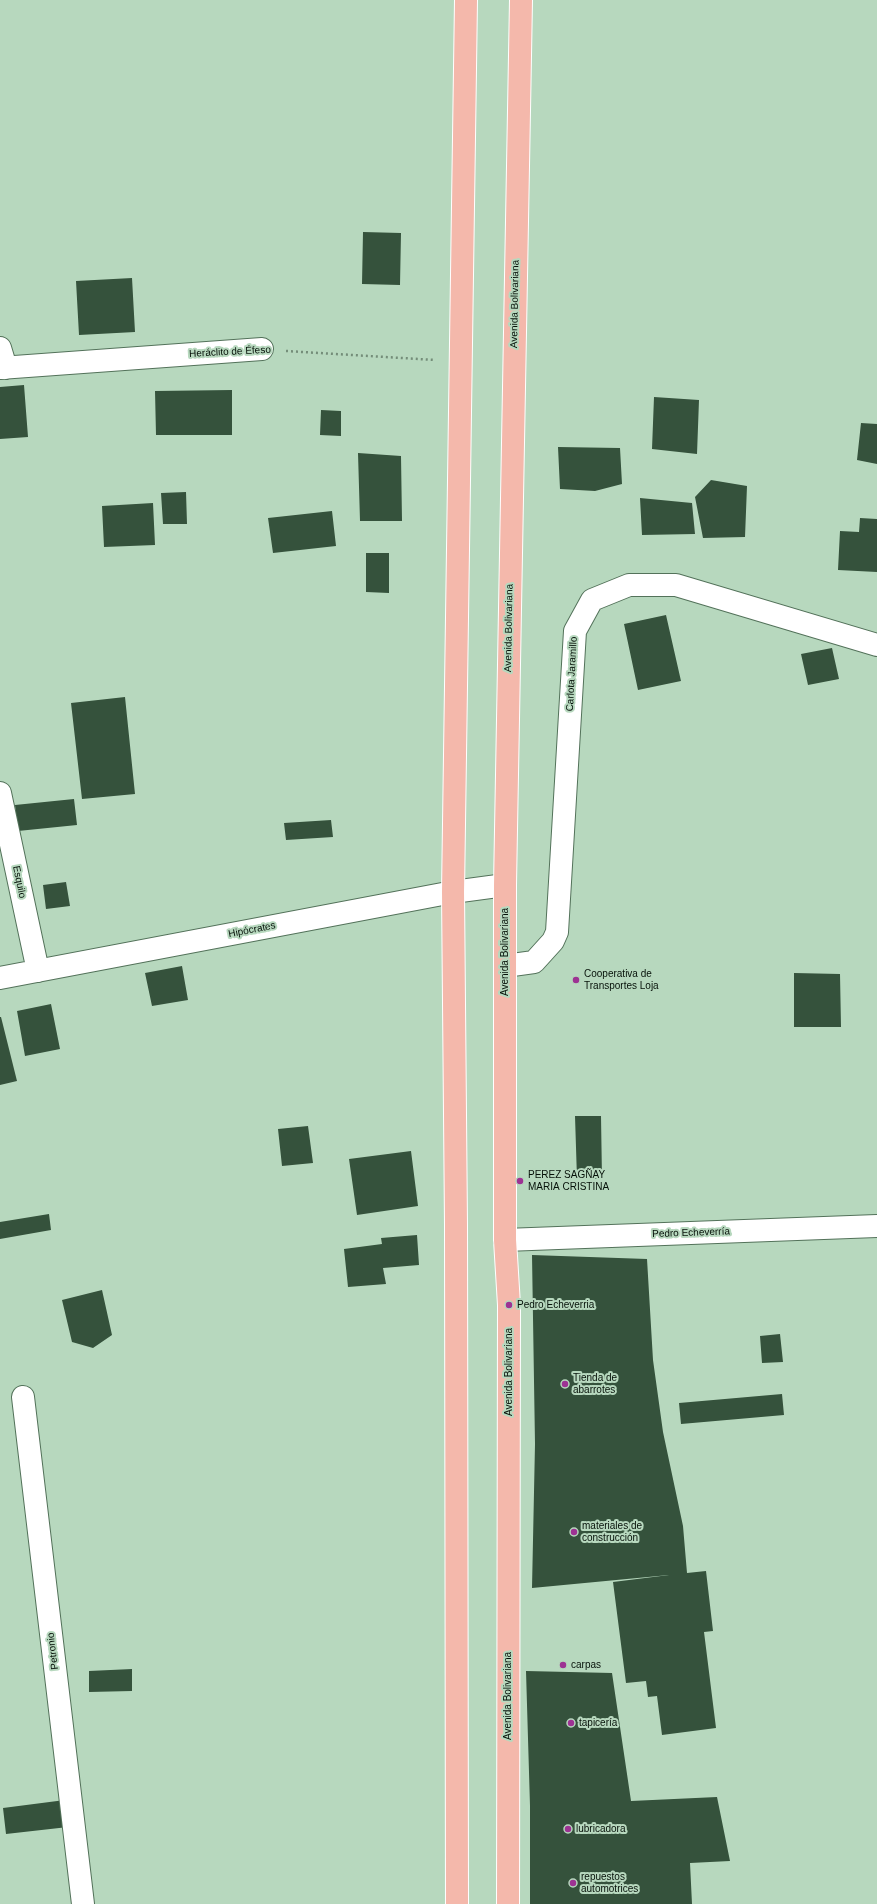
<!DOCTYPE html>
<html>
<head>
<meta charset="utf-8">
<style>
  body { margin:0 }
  canvas { display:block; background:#b7d8be }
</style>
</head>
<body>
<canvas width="877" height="1904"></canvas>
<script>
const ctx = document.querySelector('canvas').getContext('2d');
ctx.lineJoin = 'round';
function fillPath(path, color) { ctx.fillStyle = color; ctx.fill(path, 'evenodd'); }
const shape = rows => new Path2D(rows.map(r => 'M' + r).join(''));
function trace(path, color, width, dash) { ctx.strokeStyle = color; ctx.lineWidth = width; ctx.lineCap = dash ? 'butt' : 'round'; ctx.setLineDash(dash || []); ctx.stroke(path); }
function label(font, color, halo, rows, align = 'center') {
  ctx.font = font + ' Arial,sans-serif'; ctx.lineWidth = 4; ctx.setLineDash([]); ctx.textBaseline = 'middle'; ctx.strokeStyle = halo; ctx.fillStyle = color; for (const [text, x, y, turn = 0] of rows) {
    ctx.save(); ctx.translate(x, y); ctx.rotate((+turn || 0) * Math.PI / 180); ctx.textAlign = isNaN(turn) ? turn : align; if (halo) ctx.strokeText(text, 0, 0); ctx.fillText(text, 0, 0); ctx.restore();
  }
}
const building = shape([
  [363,232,401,233,400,285,362,284],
  [132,278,135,332,79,335,76,281],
  [24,385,28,437,0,439,0,387],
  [232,390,232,435,156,435,155,391],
  [654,397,699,400,697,454,652,449],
  [321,410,341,411,341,436,320,435],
  [861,423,877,424,877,464,857,460],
  [558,447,620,448,622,484,595,491,560,489],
  [358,453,401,456,402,521,360,521],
  [711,480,747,486,745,537,703,538,695,497],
  [186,492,187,524,163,524,161,493],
  [640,498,692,503,695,534,642,535],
  [153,503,155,545,104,547,102,506],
  [332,511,336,546,273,553,268,518],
  [860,518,877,519,877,572,838,570,840,531,859,532],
  [366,553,389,553,389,593,366,592],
  [666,615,681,681,638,690,624,624],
  [832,648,839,679,808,685,801,654],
  [125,697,135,794,82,799,71,703],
  [74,799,77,825,18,831,15,805],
  [331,820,333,837,286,840,284,823],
  [66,882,70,906,46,909,43,885],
  [182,966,188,1000,152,1006,145,973],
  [794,973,840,974,841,1027,794,1027],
  [51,1004,60,1049,25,1056,17,1011],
  [0,1017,1,1017,17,1081,0,1085],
  [575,1116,601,1116,602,1179,577,1179],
  [308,1126,313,1163,282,1166,278,1129],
  [411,1151,418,1206,357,1215,349,1159],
  [49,1214,51,1230,0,1239,0,1222],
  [417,1235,419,1265,383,1268,386,1284,348,1287,344,1249,382,1244,381,1238],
  [532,1255,647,1259,653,1360,663,1432,683,1526,687,1573,706,1571,713,1631,704,1632,716,1728,662,1735,657,1696,648,1697,646,1681,626,1683,613,1582,669,1575,532,1588,535,1444],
  [102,1290,112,1335,93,1348,72,1342,62,1300],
  [780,1334,783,1362,762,1363,760,1336],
  [782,1394,784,1415,681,1424,679,1403],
  [132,1669,132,1691,89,1692,89,1671],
  [526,1671,612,1673,631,1801,717,1797,730,1861,690,1863,692,1904,530,1904,530,1806],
  [65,1800,68,1827,6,1834,3,1808]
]);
const path = shape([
  [286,351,435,360]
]);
const minor = shape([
  [0,348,6,368],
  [0,368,262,349],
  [0,793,38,971],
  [505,966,534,962,553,941,557,932,575,631,592,600,629,585,676,585,877,645],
  [0,978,453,892,505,885],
  [505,1240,877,1226],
  [23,1397,83,1904]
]);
const trunk = shape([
  [457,1904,456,1225,453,892,466,0],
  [508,1904,509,1305,505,1240,505,885,521,0]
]);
const markers = [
  [576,980,4,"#9d3293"],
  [520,1181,4,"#9d3293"],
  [509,1305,4,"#9d3293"],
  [565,1384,4,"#9d3293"],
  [574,1532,4,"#9d3293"],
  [563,1665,4,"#9d3293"],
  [571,1723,4,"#9d3293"],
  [568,1829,4,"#9d3293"],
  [573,1883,4,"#9d3293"]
];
const streetNames = [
  ["Avenida Bolivariana",515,304,-89],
  ["Heráclito de Éfeso",230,352,-3],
  ["Avenida Bolivariana",509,628,-89],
  ["Carlota Jaramillo",572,674,-87],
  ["Esquilo",19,882,78],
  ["Hipócrates",252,930,-11],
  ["Avenida Bolivariana",505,952,-90],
  ["Pedro Echeverría",691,1233,-2],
  ["Avenida Bolivariana",509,1372,-90],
  ["Petronio",53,1651,-97],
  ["Avenida Bolivariana",508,1696,-90]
];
const poiNames = [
  ["Cooperativa de",584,974],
  ["Transportes Loja",584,986],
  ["PEREZ SAGÑAY",528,1175],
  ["MARIA CRISTINA",528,1187],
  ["Pedro Echeverria",517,1305],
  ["Tienda de",573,1378],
  ["abarrotes",573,1390],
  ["materiales de",582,1526],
  ["construcción",582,1538],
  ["carpas",571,1665],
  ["tapicería",579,1723],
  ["lubricadora",576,1829],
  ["repuestos",581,1877],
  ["automotrices",581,1889]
];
fillPath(building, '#35523c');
trace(minor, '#53725a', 24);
trace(trunk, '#fff', 24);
trace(path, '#748d79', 2.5, [2, 3]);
trace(minor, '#fff', 22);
trace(trunk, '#f4b8ab', 22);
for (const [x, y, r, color] of markers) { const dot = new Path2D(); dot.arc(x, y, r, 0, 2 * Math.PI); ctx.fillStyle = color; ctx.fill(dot); trace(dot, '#b7d8be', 1.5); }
label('10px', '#061109', '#b7d8be', streetNames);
label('10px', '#061109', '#b7d8be', poiNames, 'left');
</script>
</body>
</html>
